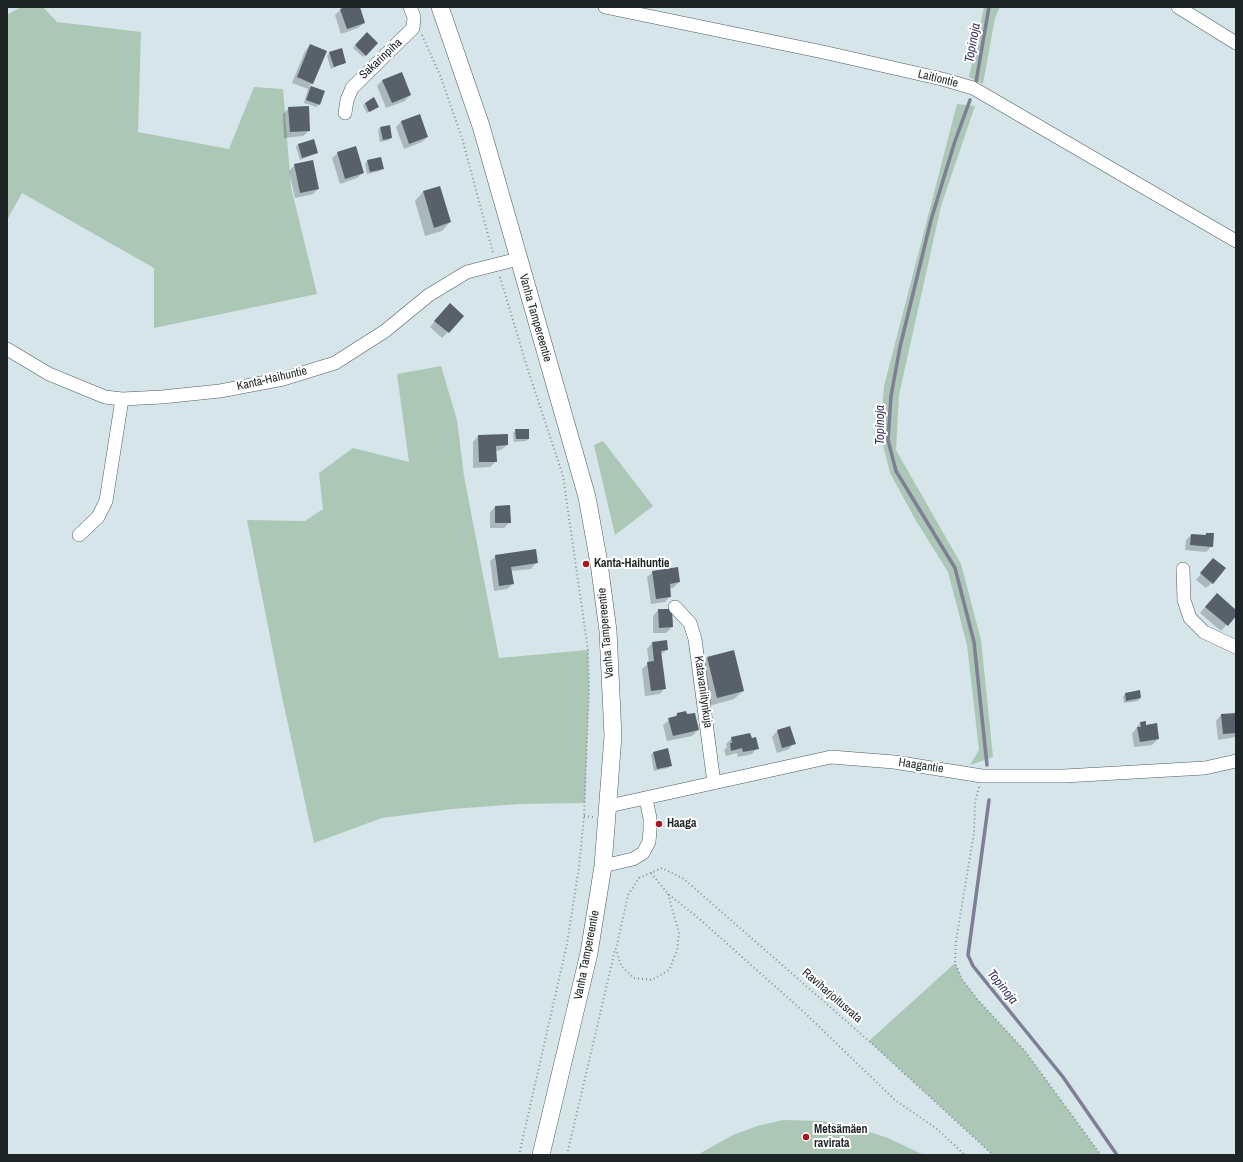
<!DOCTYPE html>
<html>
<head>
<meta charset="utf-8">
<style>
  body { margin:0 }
  #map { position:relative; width:1243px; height:1162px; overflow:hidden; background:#d5e5ea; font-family:"Archivo Narrow",sans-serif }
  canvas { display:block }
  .frame { position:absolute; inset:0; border:8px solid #1f2527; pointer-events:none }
</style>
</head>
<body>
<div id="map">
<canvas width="1243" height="1162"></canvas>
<div class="frame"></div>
</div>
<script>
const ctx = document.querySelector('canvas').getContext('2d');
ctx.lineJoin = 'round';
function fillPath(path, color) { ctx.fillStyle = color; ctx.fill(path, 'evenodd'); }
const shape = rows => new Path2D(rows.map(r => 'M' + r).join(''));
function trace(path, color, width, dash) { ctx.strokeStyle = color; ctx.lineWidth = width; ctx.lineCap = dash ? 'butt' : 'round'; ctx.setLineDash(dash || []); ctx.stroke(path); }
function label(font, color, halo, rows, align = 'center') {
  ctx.font = font + ' "Archivo Narrow",sans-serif'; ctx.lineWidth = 4; ctx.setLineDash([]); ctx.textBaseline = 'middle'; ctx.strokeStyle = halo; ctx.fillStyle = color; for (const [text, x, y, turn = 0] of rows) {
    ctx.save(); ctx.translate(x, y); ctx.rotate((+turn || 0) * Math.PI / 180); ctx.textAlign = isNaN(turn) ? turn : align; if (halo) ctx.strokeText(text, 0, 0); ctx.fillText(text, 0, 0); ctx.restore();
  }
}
const green = shape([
  [21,7,43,7,57,22,141,32,138,132,229,149,254,87,283,89,291,187,317,294,154,328,154,268,22,193,7,220,7,15],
  [984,7,1000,7,995,18,983,84,969,77],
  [957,104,975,106,941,206,899,395,896,450,961,564,981,640,993,757,970,765,979,750,967,645,948,572,915,519,890,473,880,433,884,386],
  [441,366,457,420,464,476,499,658,588,650,589,689,585,803,520,804,452,809,382,818,314,843,282,697,247,520,305,521,323,509,319,473,353,448,409,462,397,374],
  [603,441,653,506,615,535,594,445],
  [955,963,962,979,978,1000,1025,1051,1101,1155,993,1155,869,1041],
  [783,1120,822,1121,854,1127,888,1138,924,1155,697,1155,733,1135,757,1126]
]);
const shadow = shape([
  [348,7,359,7,364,23,358,28,341,34,335,15,340,10],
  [367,34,377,43,363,57,353,48],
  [310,45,313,83,309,86,324,91,317,107,304,103,308,89,292,83,305,51],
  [329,53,345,62,331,69,327,56],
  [383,80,410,95,405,101,386,108,377,86],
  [365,103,375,109,367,113,363,106],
  [289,108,309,131,303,136,284,138,283,114],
  [419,115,427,137,422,142,404,149,396,127,401,122],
  [380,128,391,137,389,140,380,142,378,130],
  [298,144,317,153,300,160,296,147],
  [338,153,363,173,357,178,340,184,332,158],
  [380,158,383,168,380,171,367,174,365,164,367,161],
  [295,165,318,189,313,194,295,198,289,171],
  [440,187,450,222,442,231,425,236,415,201,423,192],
  [444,310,463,316,442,338,430,327],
  [516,430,528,439,526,441,514,442,513,433],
  [478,436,507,445,501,450,495,451,496,461,490,467,473,468,473,442],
  [495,507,510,522,504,528,490,528,490,512],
  [1206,534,1212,546,1206,552,1185,550,1186,540,1191,535,1204,536],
  [496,556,536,563,531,569,511,571,513,584,507,589,494,591,490,561],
  [1208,565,1212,583,1206,588,1196,580],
  [653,572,679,582,673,588,669,588,670,596,665,602,651,604,647,577],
  [1211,600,1236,611,1236,615,1221,631,1200,613],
  [658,610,672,627,666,633,653,633,653,616],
  [652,643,667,649,661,655,665,688,660,694,645,696,642,669,649,663,647,649],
  [707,658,743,691,734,699,709,706,699,666],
  [1126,694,1140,698,1138,701,1124,703,1123,696],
  [677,714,698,730,692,736,667,741,663,725],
  [1236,714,1236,737,1218,740,1216,721,1221,715],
  [1140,723,1158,739,1152,745,1134,747,1132,734],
  [777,731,794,743,789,749,777,753,772,737],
  [732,738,757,748,752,754,738,757,737,753,726,756,724,750,727,747,726,744],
  [653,753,671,765,668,768,654,771,651,755]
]);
const stream = shape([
  [976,82,989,7],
  [970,100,955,141,931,220,900,347,891,396,888,440,896,471,955,568,974,642,987,765],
  [989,800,968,955,973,966,1063,1077,1117,1155]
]);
const building = shape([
  [345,7,360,7,365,23,347,29,340,9],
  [367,32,378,43,366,56,355,45],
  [310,44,327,51,313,84,297,77],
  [342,48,346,63,334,67,329,52],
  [402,72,411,95,392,103,382,80],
  [311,86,325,91,320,105,306,100],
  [374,97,379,107,369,112,365,103],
  [309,106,310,131,290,132,288,107],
  [420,114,428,137,409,144,401,121],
  [390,125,392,138,383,140,380,127],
  [314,139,318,153,302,158,298,144],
  [356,146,364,173,345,179,337,152],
  [381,157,384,169,370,172,367,160],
  [313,160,319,189,300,193,294,164],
  [440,186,451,222,434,228,423,191],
  [450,303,464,316,449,333,434,321],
  [515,429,529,429,529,439,516,439],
  [508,434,508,445,496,446,497,462,479,462,478,435],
  [510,505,511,523,495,523,495,506],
  [1206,533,1214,533,1213,547,1190,545,1191,534,1206,535],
  [536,549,538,563,511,567,514,584,499,586,495,555],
  [1213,558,1226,568,1213,584,1200,573],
  [678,567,680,582,670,584,671,597,656,599,652,571],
  [1217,593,1236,610,1236,616,1228,626,1205,607],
  [658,609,672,609,673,627,659,628],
  [667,640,668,650,661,651,666,689,651,691,647,662,654,661,652,642],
  [734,650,744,691,717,698,707,657],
  [1140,690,1141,698,1126,701,1125,693],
  [686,711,687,714,695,713,699,730,673,736,668,718,677,716,677,713],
  [1236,713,1236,733,1223,734,1221,714],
  [1146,721,1146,725,1157,723,1159,739,1140,742,1137,727,1141,727,1140,722],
  [790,726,796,744,782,748,777,730],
  [750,733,752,738,756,737,759,749,743,752,742,748,731,751,730,743,732,743,731,737],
  [668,748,672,766,657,769,653,752]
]);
const path = shape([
  [422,35,440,75,462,138,493,253],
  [500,277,527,367,563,476,588,650,589,689,584,816,579,867,567,944,519,1155],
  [979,787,975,802,974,833,956,941,955,963,962,979,978,1000,1025,1051,1101,1155],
  [584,816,593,817],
  [651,873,668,894,696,916,805,1013,895,1100,937,1129,965,1155],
  [668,894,679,933,677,951,669,970,652,980,634,978,621,966,616,949,628,895,639,878,662,868,684,879,869,1041,993,1155],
  [567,1155,615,950]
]);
const minor = shape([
  [605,7,823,52,942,79,973,88,1236,241],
  [1178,7,1236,43],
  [345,113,347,100,352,88,413,28,414,17,410,7],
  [7,349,49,374,105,397,122,399,162,397,220,391,283,379,335,363,385,331,429,295,467,272,518,259],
  [79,535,98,517,106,501,122,399],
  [1183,569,1184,600,1190,618,1204,632,1236,647],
  [675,607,690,623,695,639,714,783],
  [609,806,831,757,894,762,982,776,1064,776,1205,768,1236,761],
  [603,866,633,859,643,853,649,842,650,830,650,818,646,799]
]);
const major = shape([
  [440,7,481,126,587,497,599,563,608,631,613,736,603,866,589,953,541,1155]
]);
const markers = [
  [586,564,4,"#ab1620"],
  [659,824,4,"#ab1620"],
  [806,1137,4,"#ab1620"]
];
const streetNames = [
  ["Sakarinpiha",381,59,-43],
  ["Laitiontie",938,79,14],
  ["Vanha Tampereentie",535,318,74],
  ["Kanta-Haihuntie",272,379,-13],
  ["Vanha Tampereentie",606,633,-95],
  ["Katavaniitynkuja",703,692,82],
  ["Haagantie",921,766,9],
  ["Vanha Tampereentie",587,955,-79],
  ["Raviharjoitusrata",832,996,41]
];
const poiNames = [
  ["Kanta-Haihuntie",594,564],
  ["Haaga",667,824],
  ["Metsämäen",814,1130],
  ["ravirata",814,1144]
];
const waterNames = [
  ["Topinoja",973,43,-80],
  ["Topinoja",881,425,-90],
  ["Topinoja",1002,987,51]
];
fillPath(green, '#acc7b5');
fillPath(shadow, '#0003');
trace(stream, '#7e7e96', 3.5);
fillPath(building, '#58606a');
trace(minor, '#4e5b60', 14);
trace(major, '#4e5b60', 18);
trace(path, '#879396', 2, [1, 3]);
trace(minor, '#fff', 13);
trace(major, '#fff', 17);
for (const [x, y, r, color] of markers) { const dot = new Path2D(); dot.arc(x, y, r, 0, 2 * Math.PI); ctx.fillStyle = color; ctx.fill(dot); trace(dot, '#fff', 1.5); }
label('12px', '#1f2527', '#fff', streetNames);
label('bold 12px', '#1f2527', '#fff', poiNames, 'left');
label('italic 13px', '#38335f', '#fff', waterNames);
</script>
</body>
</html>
